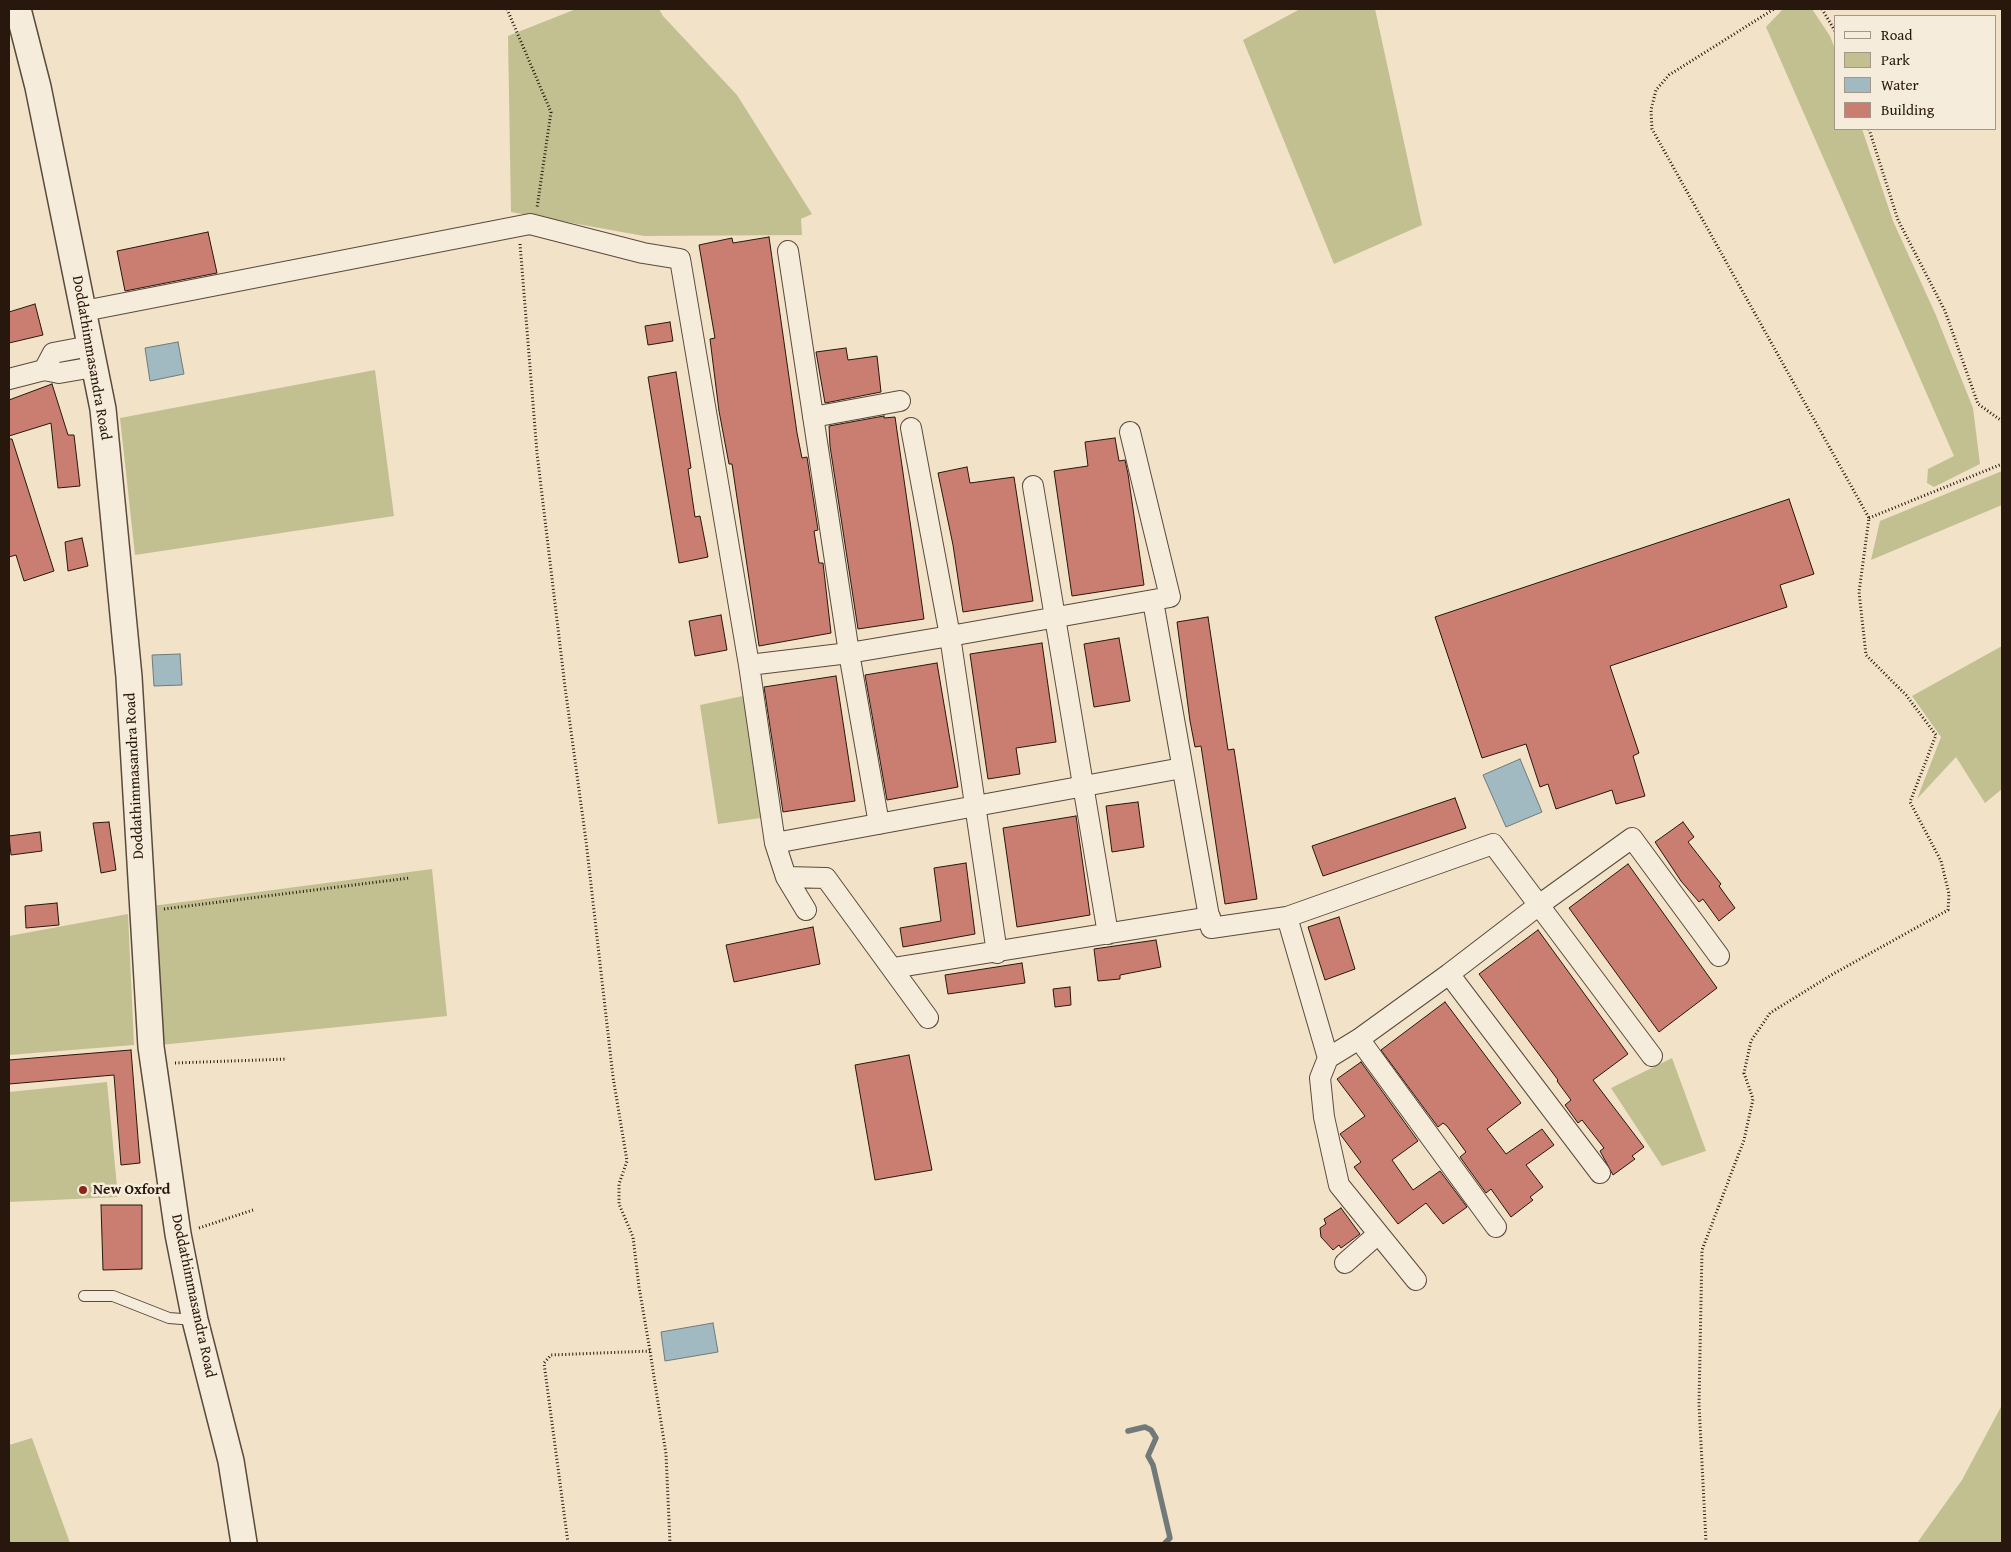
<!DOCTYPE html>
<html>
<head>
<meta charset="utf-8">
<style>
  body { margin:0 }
  #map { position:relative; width:2011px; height:1552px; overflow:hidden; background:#f1e2c8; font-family:"Gentium Book Plus",serif }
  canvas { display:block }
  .frame { position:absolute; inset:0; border:10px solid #28170c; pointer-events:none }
  .legend { position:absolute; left:1834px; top:15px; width:162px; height:115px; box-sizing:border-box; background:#f6ecdb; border:1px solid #a49788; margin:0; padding:6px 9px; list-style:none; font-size:15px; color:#28170c }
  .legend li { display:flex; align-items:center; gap:10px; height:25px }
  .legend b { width:25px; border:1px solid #a49788 }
</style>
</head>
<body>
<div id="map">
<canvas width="2011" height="1552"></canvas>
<div class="frame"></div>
<ul class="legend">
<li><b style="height:6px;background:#f6ecdb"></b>Road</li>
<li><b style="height:14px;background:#c2c090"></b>Park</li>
<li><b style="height:14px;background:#a1bac1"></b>Water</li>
<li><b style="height:14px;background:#ca7e72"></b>Building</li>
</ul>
</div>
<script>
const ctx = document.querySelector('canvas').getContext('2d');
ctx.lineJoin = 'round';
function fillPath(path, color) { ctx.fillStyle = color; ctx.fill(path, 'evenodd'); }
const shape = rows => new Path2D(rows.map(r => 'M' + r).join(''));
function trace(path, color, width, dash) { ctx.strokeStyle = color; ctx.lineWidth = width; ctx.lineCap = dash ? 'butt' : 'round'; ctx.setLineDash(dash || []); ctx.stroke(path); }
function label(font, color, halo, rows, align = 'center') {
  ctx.font = font + ' "Gentium Book Plus",serif'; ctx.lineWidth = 5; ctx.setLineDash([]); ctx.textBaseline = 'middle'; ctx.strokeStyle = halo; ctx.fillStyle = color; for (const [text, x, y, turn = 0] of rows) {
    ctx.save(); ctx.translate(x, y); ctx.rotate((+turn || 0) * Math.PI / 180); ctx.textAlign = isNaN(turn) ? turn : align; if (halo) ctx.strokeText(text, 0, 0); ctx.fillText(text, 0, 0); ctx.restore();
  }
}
const green = shape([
  [576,9,659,9,663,16,737,95,812,214,801,219,802,235,644,236,511,212,508,36],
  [1300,9,1375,9,1422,225,1334,264,1243,40],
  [1783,9,1812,9,1830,36,1835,49,1835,129,1862,129,1893,221,1935,313,1973,408,1980,464,1934,487,1927,483,1928,469,1954,456,1766,27],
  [375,370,394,516,135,555,120,418],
  [2002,471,2002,505,1871,560,1880,521],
  [2002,646,2002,789,1985,803,1956,757,1917,799,1941,737,1912,696],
  [743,696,761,818,718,824,700,705],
  [432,869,447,1016,160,1045,152,906],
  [128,914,134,1045,9,1055,9,936],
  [1672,1058,1706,1151,1662,1166,1611,1088],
  [107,1082,118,1197,9,1202,9,1092],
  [2002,1405,2002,1543,1917,1543,1962,1480],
  [32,1438,70,1543,9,1543,9,1445]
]);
const water = shape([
  [178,342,184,374,150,381,145,348,178,342],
  [180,654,182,685,154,686,152,655,180,654],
  [1520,759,1542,812,1506,827,1483,775,1520,759],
  [713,1323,718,1352,665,1361,661,1332,713,1323]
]);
const stream = shape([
  [1128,1431,1145,1427,1151,1430,1156,1438,1148,1456,1153,1465,1170,1538,1165,1543]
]);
const building = shape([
  [208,232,217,273,125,291,117,251,208,232],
  [769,237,797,433,802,458,807,457,818,530,814,531,819,563,823,563,831,633,759,646,732,464,729,464,719,411,710,339,715,338,699,245,732,238,733,243,769,237],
  [35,304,43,335,9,343,9,312,35,304],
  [670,322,673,341,648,345,645,326,670,322],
  [846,348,848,360,877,356,881,392,825,403,816,352,846,348],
  [676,372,691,468,688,469,695,517,700,516,708,557,679,563,648,377,676,372],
  [52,384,68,435,74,435,80,486,58,488,51,423,9,436,9,400,52,384],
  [884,416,884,418,895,417,924,619,858,629,830,446,829,426,884,416],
  [1115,438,1119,461,1125,460,1128,474,1144,585,1072,596,1054,471,1088,466,1085,442,1115,438],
  [9,439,12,439,54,571,24,581,16,555,9,557,9,439],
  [967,467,970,483,1014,477,1033,601,963,612,953,545,938,473,967,467],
  [1789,499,1814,574,1780,585,1787,607,1610,666,1639,753,1633,756,1645,796,1616,804,1612,790,1556,809,1548,784,1540,787,1526,744,1482,758,1435,617,1789,499],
  [82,538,88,566,68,571,65,542,82,538],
  [721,615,727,650,695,656,689,621,721,615],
  [1208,617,1228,750,1234,749,1257,899,1225,904,1201,746,1195,747,1190,721,1177,622,1208,617],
  [1119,638,1130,701,1094,707,1084,644,1119,638],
  [1042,643,1056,742,1016,748,1020,774,988,779,970,654,1042,643],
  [937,663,958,787,887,800,865,675,937,663],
  [836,676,855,801,783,812,764,687,836,676],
  [1455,798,1466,828,1323,876,1312,846,1455,798],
  [1138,802,1144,847,1112,852,1106,806,1138,802],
  [1076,816,1090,915,1017,927,1003,828,1076,816],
  [109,822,116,870,101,873,93,823,109,822],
  [1683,822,1694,837,1688,842,1721,884,1719,886,1735,908,1719,921,1703,899,1699,902,1681,881,1655,842,1683,822],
  [40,832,42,851,11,855,9,836,40,832],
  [966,863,975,934,903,947,900,928,941,921,934,868,966,863],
  [1628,864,1717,988,1659,1032,1569,908,1628,864],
  [57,903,59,925,26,928,25,906,57,903],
  [1339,917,1355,969,1325,980,1308,927,1339,917],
  [813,927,820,964,734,982,726,945,813,927],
  [1538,930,1628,1054,1593,1080,1644,1147,1632,1156,1635,1159,1613,1175,1600,1151,1604,1148,1582,1120,1578,1123,1565,1105,1571,1100,1557,1081,1558,1080,1479,974,1538,930],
  [1156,940,1161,967,1120,975,1120,979,1098,981,1094,949,1156,940],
  [1022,963,1025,983,948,994,945,975,1022,963],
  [1070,987,1071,1005,1055,1007,1053,989,1070,987],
  [1445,1002,1521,1103,1487,1129,1506,1154,1542,1129,1554,1145,1526,1165,1543,1187,1530,1197,1533,1200,1511,1217,1491,1189,1486,1193,1460,1157,1466,1152,1447,1126,1443,1123,1438,1127,1381,1050,1445,1002],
  [131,1050,140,1163,121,1165,114,1075,9,1084,9,1060,131,1050],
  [909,1055,932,1170,875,1180,855,1065,909,1055],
  [1361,1062,1418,1141,1392,1160,1413,1190,1440,1171,1467,1207,1443,1224,1426,1203,1398,1224,1354,1167,1361,1162,1340,1134,1365,1116,1337,1079,1361,1062],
  [101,1205,142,1205,142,1269,103,1270,101,1205],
  [1341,1208,1360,1234,1341,1248,1339,1245,1333,1250,1321,1237,1320,1228,1326,1224,1324,1219,1341,1208]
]);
const path = shape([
  [507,9,551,112,537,208],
  [1822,9,1835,31],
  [1869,129,1898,220,1945,311,1978,404,2002,421],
  [520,244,537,453,565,687,586,841,613,1077,627,1161,619,1184,619,1204,633,1237,639,1287,650,1351,666,1454,670,1543],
  [1869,518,2002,464],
  [164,909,409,878],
  [175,1063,287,1059],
  [199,1228,253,1210],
  [568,1543,544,1363,551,1355,650,1351],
  [1706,1543,1699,1404,1702,1250,1744,1140,1753,1099,1744,1073,1751,1041,1770,1013,1833,974,1948,910,1949,894,1941,861,1910,802,1936,735,1906,695,1866,655,1859,592,1869,518,1652,129,1651,110,1656,90,1669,75,1774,9]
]);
const service = shape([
  [84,1296,113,1296,169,1318,194,1320]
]);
const minor = shape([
  [788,251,849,653,879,824],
  [84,311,530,224,643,253,680,259,749,665,775,843,786,877,806,910],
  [44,370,53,353,90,346],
  [9,379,44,370,59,373,94,367],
  [813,417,900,401],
  [911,428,950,636,997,953],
  [1033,486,1108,934],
  [1153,601,1211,928,1287,917,1493,844,1652,1056],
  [749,665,849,653,950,636,1170,597,1130,432],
  [775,843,1182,768],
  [786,877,826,878,928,1018],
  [1287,917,1328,1058,1320,1078,1324,1117,1339,1185,1416,1280],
  [893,968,1210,917],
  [1449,974,1600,1173],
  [1359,1039,1496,1227],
  [1328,1058,1359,1039,1449,974,1539,905,1632,838,1719,956],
  [1345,1263,1378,1234]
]);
const tertiary = shape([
  [18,9,38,87,103,409,129,677,151,1047,178,1234,195,1320,231,1461,244,1543]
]);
const markers = [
  [83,1190,5,"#8f2418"]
];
const streetNames = [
  ["Doddathimmasandra Road",91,358,80],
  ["Doddathimmasandra Road",135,776,-93],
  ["Doddathimmasandra Road",193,1296,78]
];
const poiNames = [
  ["New Oxford",93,1190]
];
fillPath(green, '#c2c090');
fillPath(water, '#a1bac1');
trace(water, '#717979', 1);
trace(stream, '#717979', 5.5);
fillPath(building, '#ca7e72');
trace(building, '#28170c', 1);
trace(service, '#5a4a3b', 12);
trace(minor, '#5a4a3b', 22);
trace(tertiary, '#5a4a3b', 28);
trace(path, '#28170c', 3, [1, 2.5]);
trace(service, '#f6ecdb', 10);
trace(minor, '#f6ecdb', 20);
trace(tertiary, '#f6ecdb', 25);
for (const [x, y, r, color] of markers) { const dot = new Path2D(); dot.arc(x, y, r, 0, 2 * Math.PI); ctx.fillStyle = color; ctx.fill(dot); trace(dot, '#f6ecdb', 2); }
label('15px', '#28170c', '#f6ecdb', streetNames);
label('bold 15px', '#28170c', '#f6ecdb', poiNames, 'left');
</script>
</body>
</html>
